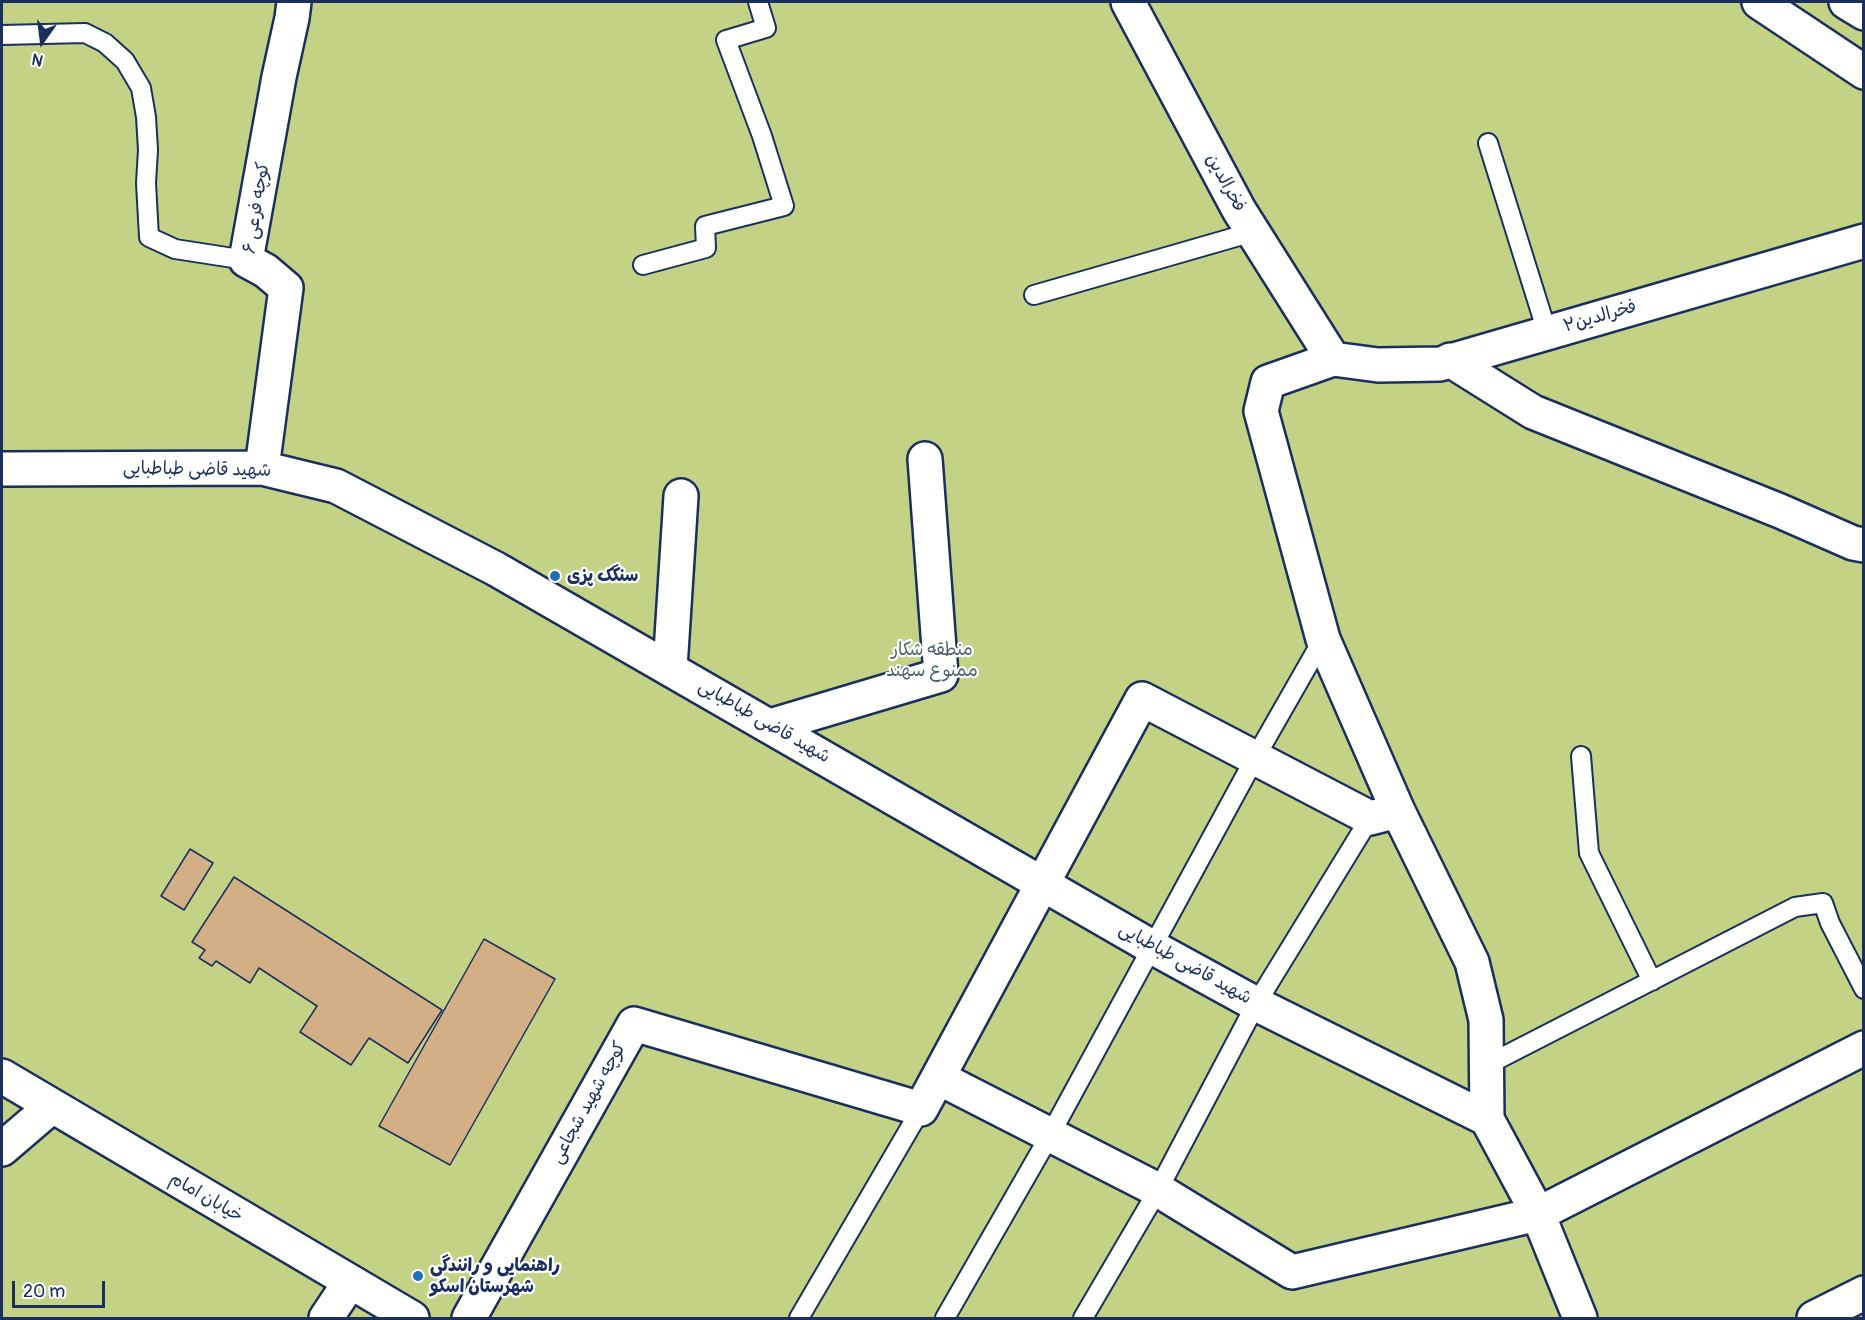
<!DOCTYPE html>
<html>
<head>
<meta charset="utf-8">
<style>
  body { margin:0 }
  #map { position:relative; width:1865px; height:1320px; overflow:hidden; background:#fff; font-family:Pangolin,sans-serif }
  canvas { display:block }
  .frame { position:absolute; inset:0; border:3px solid #1b2f5e; pointer-events:none }
  .north { position:absolute; left:12px; top:12px; width:60px; height:60px; -webkit-text-stroke:4px #fff; paint-order:stroke; rotate:194deg; font-size:16px; font-weight:700; line-height:24px; text-align:center; color:#1b2f5e }
  .north::after { content:''; display:block; margin:auto; width:21px; height:27px; background:#1b2f5e; clip-path:polygon(50% 0,100% 100%,50% 72%,0 100%) }
  .scale { position:absolute; left:12px; top:1281px; width:93px; height:27px; box-sizing:border-box; border:3px solid #1b2f5e; border-top:0; padding-left:8px; font-size:18px; line-height:21px; white-space:nowrap; color:#1b2f5e; -webkit-text-stroke:4px #fff; paint-order:stroke }
</style>
</head>
<body>
<div id="map">
<canvas width="1865" height="1320"></canvas>
<div class="frame"></div>
<div class="north">N</div>
<div class="scale">20 m</div>
</div>
<script>
const ctx = document.querySelector('canvas').getContext('2d');
ctx.lineJoin = 'round';
function fillPath(path, color) { ctx.fillStyle = color; ctx.fill(path, 'evenodd'); }
const shape = rows => new Path2D(rows.map(r => 'M' + r).join(''));
function trace(path, color, width, dash) { ctx.strokeStyle = color; ctx.lineWidth = width; ctx.lineCap = dash ? 'butt' : 'round'; ctx.setLineDash(dash || []); ctx.stroke(path); }
function label(font, color, halo, rows, align = 'center') {
  ctx.font = font + ' Pangolin,"Playpen Sans Arabic",sans-serif'; ctx.lineWidth = 4.5; ctx.setLineDash([]); ctx.textBaseline = 'middle'; ctx.strokeStyle = halo; ctx.fillStyle = color; for (const [text, x, y, turn = 0] of rows) {
    ctx.save(); ctx.translate(x, y); ctx.rotate((+turn || 0) * Math.PI / 180); ctx.textAlign = isNaN(turn) ? turn : align; if (halo) ctx.strokeText(text, 0, 0); ctx.fillText(text, 0, 0); ctx.restore();
  }
}
const green = shape([
  [2,2,1863,2,1863,1318,2,1318]
]);
const building = shape([
  [190,849,213,863,184,910,161,896,190,849],
  [234,877,442,1010,408,1063,369,1038,351,1065,300,1032,317,1006,259,968,250,983,216,961,212,966,199,958,205,950,192,942,234,877],
  [484,939,555,979,450,1165,379,1126,484,939]
]);
const lane = shape([
  [2,35,85,33,105,43,125,61,141,88,146,117,148,150,146,183,149,237,175,249,246,260],
  [1488,143,1547,332],
  [643,265,706,248,705,226,784,206,762,136,726,40,766,28,758,2],
  [1034,295,1253,232],
  [1581,756,1589,853,1652,981],
  [1487,1065,1795,907,1823,903,1830,923,1864,989],
  [799,1318,921,1109],
  [945,1318,1050,1135,1255,758,1323,639],
  [1083,1318,1158,1190,1256,1004,1370,818]
]);
const street = shape([
  [1128,2,1239,210,1333,359],
  [1450,360,1533,412,1780,511,1853,543,1864,545],
  [262,468,286,288,266,271,246,260,279,77,292,18,294,2],
  [2,469,262,468,336,486,496,569,1152,947,1256,1004,1487,1119],
  [670,668,681,496],
  [770,726,941,675,925,459],
  [939,1078,1158,1190,1292,1272,1538,1214,1864,1048],
  [2,1149,51,1107],
  [326,1318,350,1282],
  [469,1318,634,1024,921,1109,1142,699,1370,818,1398,811],
  [1580,1318,1538,1214,1487,1119,1486,1020,1472,962,1398,811,1323,639,1261,411,1268,382,1333,359,1378,365,1440,364,1864,241],
  [1814,1318,1864,1293]
]);
const secondary = shape([
  [1759,2,1864,72],
  [1846,2,1864,13],
  [2,1076,412,1318]
]);
const markers = [
  [555,576,6,"#1f6fb2"],
  [418,1276,6,"#1f6fb2"]
];
const streetNames = [
  ["فخرالدین",1225,183,61],
  ["کوچه فرعی ۶",257,208,-81],
  ["فخرالدین۲",1600,317,-16],
  ["شهید قاضی طباطبایی",197,470,1],
  ["شهید قاضی طباطبایی",764,722,30],
  ["شهید قاضی طباطبایی",1185,964,29],
  ["کوچه شهید شجاعی",589,1103,-61],
  ["خیابان امام",206,1198,30]
];
const poiNames = [
  ["سنگک پزی",567,576],
  ["راهنمایی و رانندگی",430,1266],
  ["شهرستان اسکو",430,1287]
];
const parkNames = [
  ["منطقه شکار",932,650],
  ["ممنوع سهند",932,671]
];
fillPath(green, '#c4d286');
fillPath(building, '#d2af85');
trace(building, '#1b2f5e', 1.5);
trace(lane, '#1b2f5e', 22);
trace(street, '#1b2f5e', 38);
trace(secondary, '#1b2f5e', 38);
trace(lane, '#fff', 18);
trace(street, '#fff', 33);
trace(secondary, '#fff', 33);
for (const [x, y, r, color] of markers) { const dot = new Path2D(); dot.arc(x, y, r, 0, 2 * Math.PI); ctx.fillStyle = color; ctx.fill(dot); trace(dot, '#fff', 2); }
label('18px', '#1b2f5e', '#fff', streetNames);
label('bold 18px', '#1b2f5e', '#fff', poiNames, 'left');
label('18px', '#4e606a', '#fff', parkNames);
</script>
</body>
</html>
